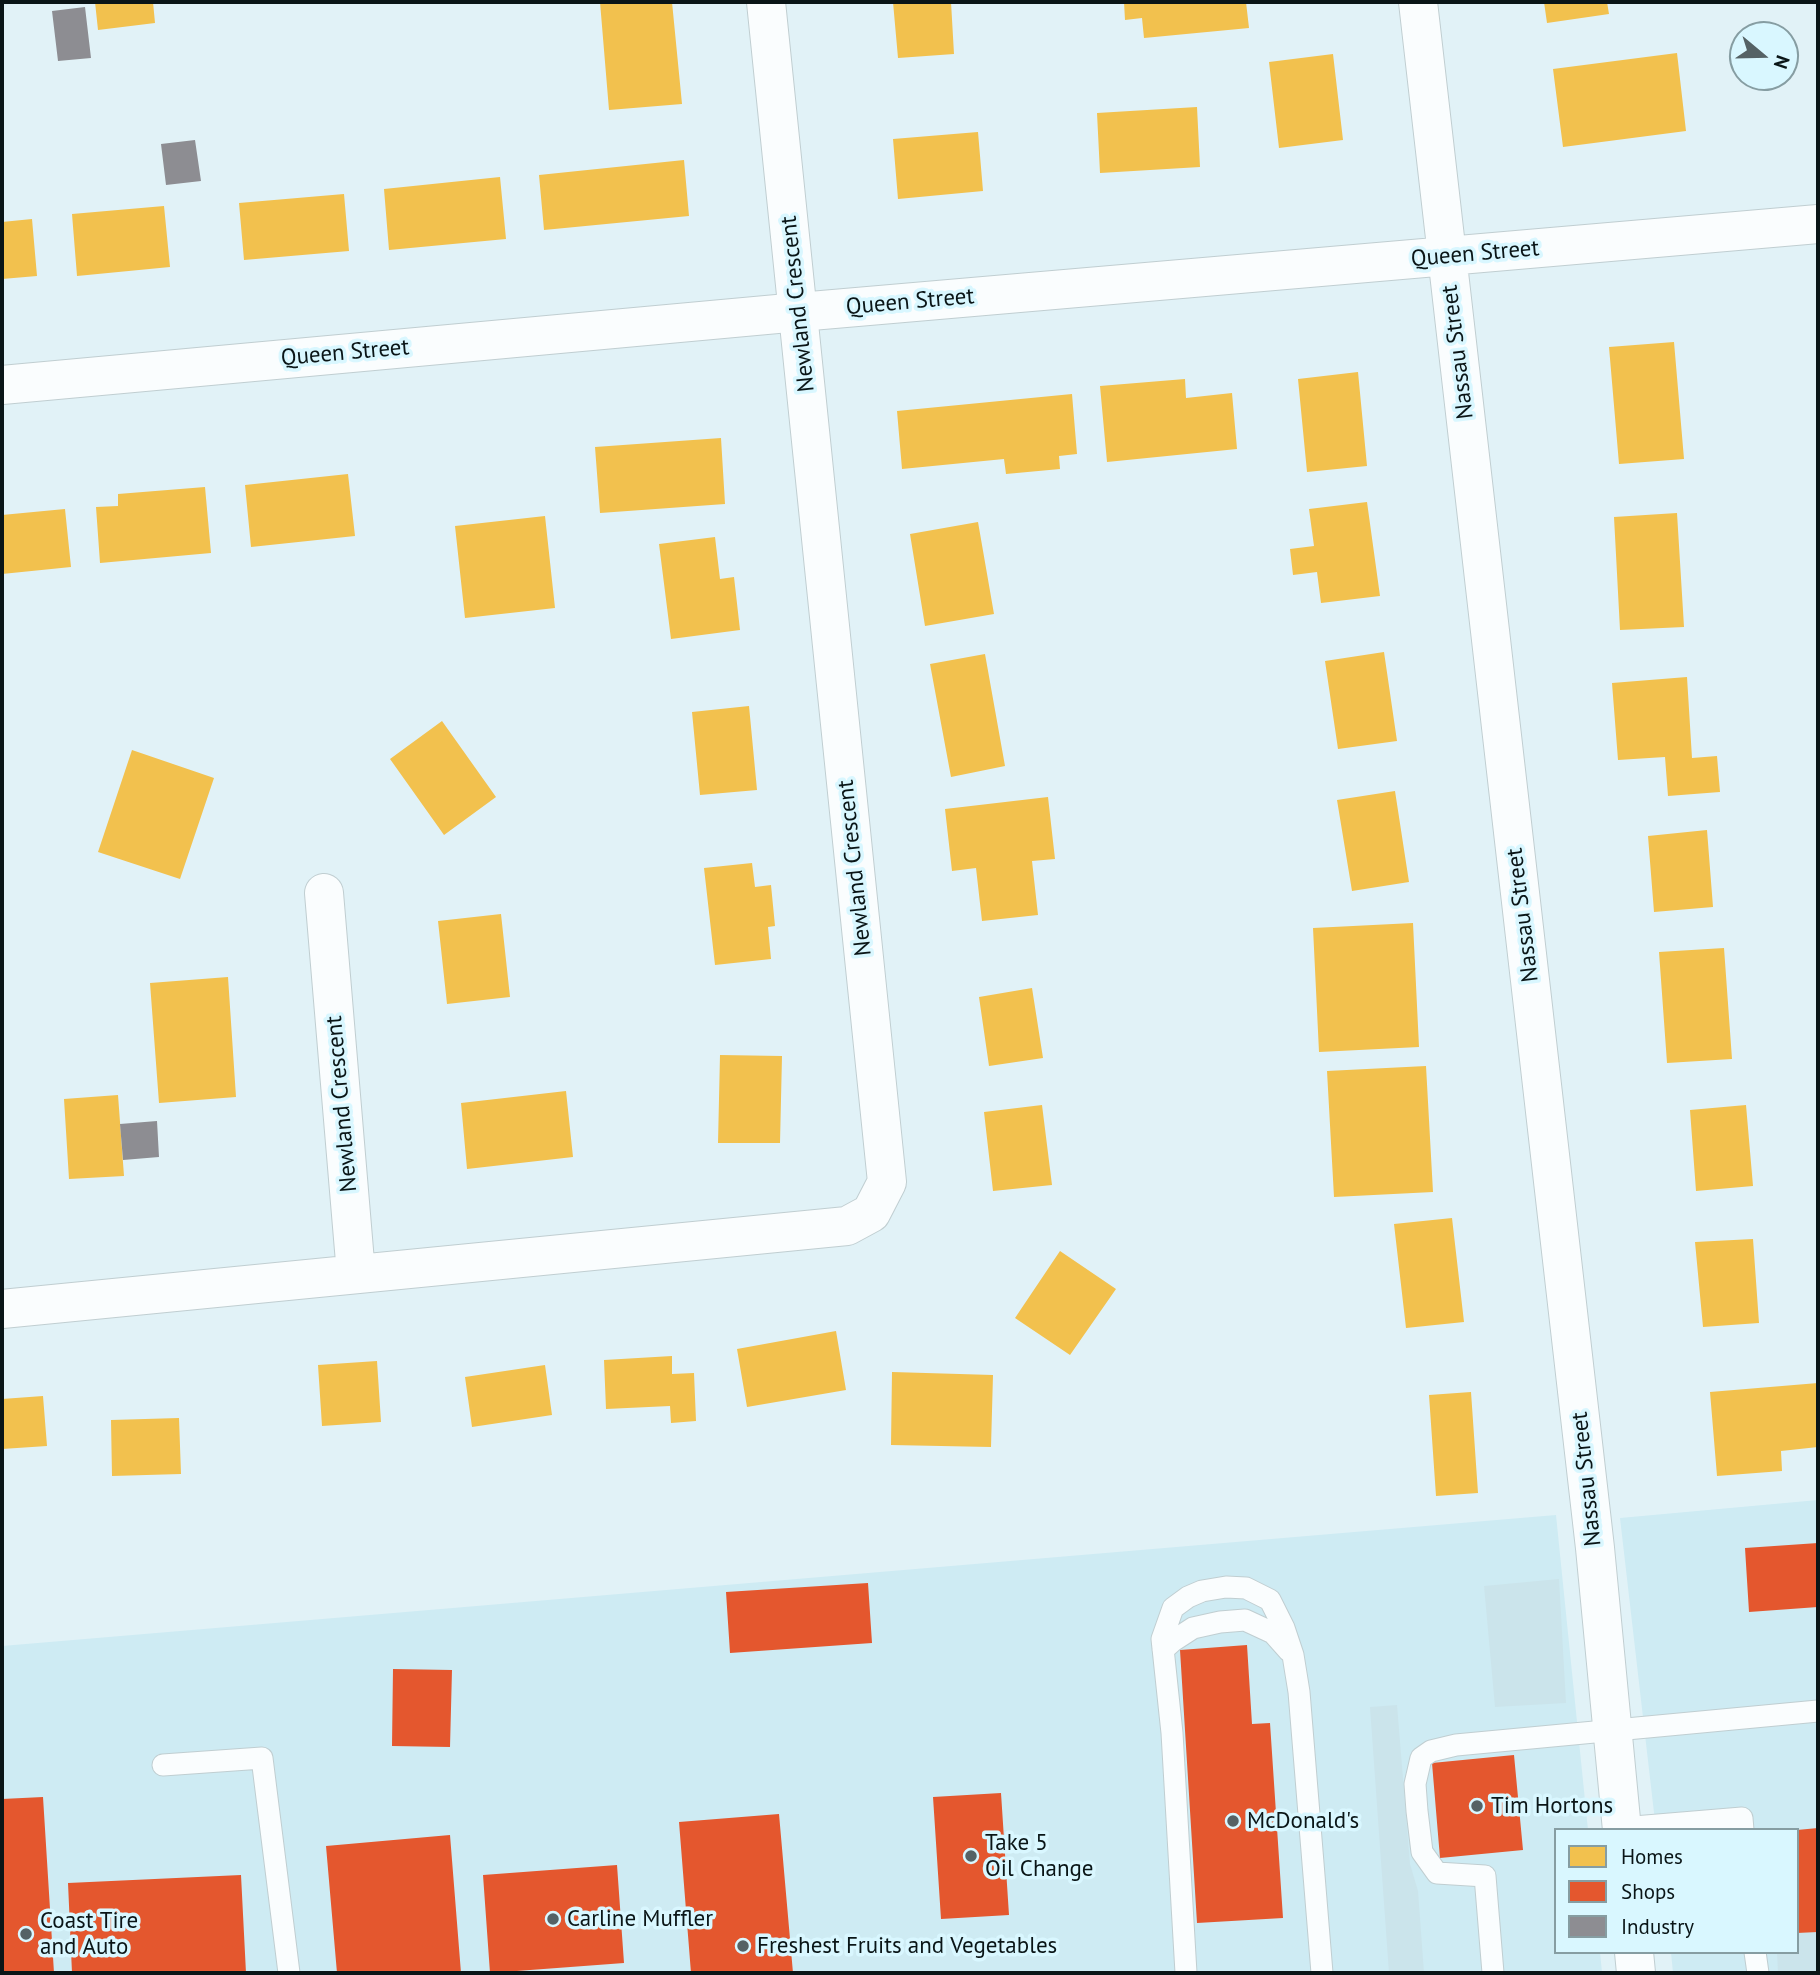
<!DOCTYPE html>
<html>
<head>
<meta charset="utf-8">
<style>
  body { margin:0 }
  #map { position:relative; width:1820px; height:1975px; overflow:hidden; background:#e1f2f7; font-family:"PT Sans",sans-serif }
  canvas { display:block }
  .frame { position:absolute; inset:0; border:4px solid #0a1517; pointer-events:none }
  .legend { position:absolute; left:1554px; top:1828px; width:245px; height:126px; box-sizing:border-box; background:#d9f7ff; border:2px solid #869da2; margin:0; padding:9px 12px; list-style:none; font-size:21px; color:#0a1517 }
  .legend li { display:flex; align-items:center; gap:14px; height:35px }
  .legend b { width:35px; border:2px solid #869da2 }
  .north { position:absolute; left:1729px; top:21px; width:70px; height:70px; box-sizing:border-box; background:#d9f7ff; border:2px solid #869da2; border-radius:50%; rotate:109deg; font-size:19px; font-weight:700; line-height:28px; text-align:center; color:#0a1517 }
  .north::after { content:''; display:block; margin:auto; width:24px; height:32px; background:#556265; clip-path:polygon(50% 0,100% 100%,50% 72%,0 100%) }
</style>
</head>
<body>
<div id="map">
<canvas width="1820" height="1975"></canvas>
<div class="frame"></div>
<ul class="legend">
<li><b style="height:19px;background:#f2c14e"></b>Homes</li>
<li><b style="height:19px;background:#e4572e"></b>Shops</li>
<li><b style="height:19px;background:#8d8d92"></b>Industry</li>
</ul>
<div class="north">N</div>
</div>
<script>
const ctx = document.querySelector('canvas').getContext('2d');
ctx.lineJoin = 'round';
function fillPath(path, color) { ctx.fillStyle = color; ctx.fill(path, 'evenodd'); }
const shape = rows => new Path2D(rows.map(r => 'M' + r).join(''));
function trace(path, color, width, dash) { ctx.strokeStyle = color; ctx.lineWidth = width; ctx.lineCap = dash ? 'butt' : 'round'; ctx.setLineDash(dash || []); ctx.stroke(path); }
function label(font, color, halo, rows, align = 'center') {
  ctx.font = font + ' "PT Sans",sans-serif'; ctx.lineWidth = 7; ctx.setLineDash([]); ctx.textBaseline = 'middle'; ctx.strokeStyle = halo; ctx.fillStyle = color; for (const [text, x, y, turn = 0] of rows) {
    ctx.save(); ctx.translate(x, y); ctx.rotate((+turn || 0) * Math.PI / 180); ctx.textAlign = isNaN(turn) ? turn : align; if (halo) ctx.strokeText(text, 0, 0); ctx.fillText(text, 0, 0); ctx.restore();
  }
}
const built = shape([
  [1818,1500,1818,1973,1673,1973,1671,1952,1797,1952,1797,1830,1656,1830,1620,1518],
  [1556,1515,1588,1830,1556,1830,1556,1952,1600,1952,1602,1973,2,1973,2,1646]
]);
const green = shape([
  [1559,1579,1566,1703,1495,1707,1484,1586],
  [1397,1705,1410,1864,1418,1891,1424,1973,1389,1973,1370,1707],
  [1818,1932,1818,1973,1778,1973,1777,1952,1797,1952,1797,1933]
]);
const homes = shape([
  [95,2,153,2,155,23,98,30],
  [600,2,672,2,682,104,609,110],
  [893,2,951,2,954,54,898,58],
  [1124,2,1246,2,1249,28,1144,38,1142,18,1125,20],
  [1544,2,1607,2,1609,14,1547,23],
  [1677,53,1686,131,1563,147,1553,69],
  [1333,54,1343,140,1279,148,1269,62],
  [1197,107,1200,167,1100,173,1097,113],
  [978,132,983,191,898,199,893,139],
  [684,160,689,216,544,230,539,175],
  [500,177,506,239,389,250,384,189],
  [344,194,349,251,244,260,239,203],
  [164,206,170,267,77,276,72,214],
  [32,219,37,276,2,279,2,222],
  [1674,342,1684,459,1619,464,1609,347],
  [1358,372,1367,466,1307,472,1298,379],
  [1185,379,1186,398,1232,393,1237,449,1107,462,1100,386],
  [1072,394,1077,454,1059,456,1060,469,1006,474,1004,459,902,469,897,411],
  [721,438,725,504,600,513,595,447],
  [348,474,355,536,251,547,245,485],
  [205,487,211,553,100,563,96,507,118,506,118,494],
  [1367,502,1380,596,1321,603,1317,572,1293,575,1290,549,1314,546,1309,509],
  [65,509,71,567,2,574,2,515],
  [1677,513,1684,627,1620,630,1614,517],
  [545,516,555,608,465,618,455,526],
  [978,522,994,614,925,626,910,534],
  [715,537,720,579,734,577,740,630,671,639,659,544],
  [1384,652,1397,741,1338,749,1325,661],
  [985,654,1005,766,951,777,930,664],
  [1687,677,1692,758,1717,756,1720,792,1668,796,1665,757,1618,760,1612,683],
  [749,706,757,790,700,795,692,712],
  [442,721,496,797,444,835,390,759],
  [132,750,214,778,180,879,98,852],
  [1395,791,1409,882,1352,891,1337,800],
  [1048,797,1055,859,1032,861,1038,915,982,921,976,868,952,871,945,809],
  [1707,830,1713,907,1654,912,1648,836],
  [752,863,755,887,771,885,775,926,768,927,771,959,715,965,704,868],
  [501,914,510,997,447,1004,438,921],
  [1413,923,1419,1047,1319,1052,1313,928],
  [1724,948,1732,1059,1667,1063,1659,952],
  [228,977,236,1097,159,1103,150,983],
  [1032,988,1043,1058,989,1066,979,997],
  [720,1055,782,1056,780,1143,718,1143],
  [1426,1066,1433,1192,1334,1197,1327,1071],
  [566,1091,573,1157,467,1169,461,1103],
  [118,1095,124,1176,69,1179,64,1099],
  [1042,1105,1052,1185,993,1191,984,1112],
  [1746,1105,1753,1186,1696,1191,1690,1110],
  [1452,1218,1464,1322,1406,1328,1394,1224],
  [1753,1239,1759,1323,1703,1327,1695,1242],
  [1060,1251,1116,1289,1070,1355,1015,1318],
  [836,1331,846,1390,747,1407,737,1349],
  [672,1356,672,1374,694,1373,696,1421,671,1423,670,1406,606,1409,604,1360],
  [377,1361,381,1422,322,1426,318,1365],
  [545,1365,552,1415,472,1427,465,1377],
  [892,1372,993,1375,991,1447,891,1445],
  [1818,1383,1818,1447,1781,1451,1782,1471,1717,1476,1710,1392],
  [1471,1392,1478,1493,1436,1496,1429,1395],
  [43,1396,47,1446,2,1449,2,1399],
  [179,1418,181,1474,112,1476,111,1420]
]);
const shops = shape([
  [1818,1543,1818,1607,1749,1612,1745,1548],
  [868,1583,872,1643,730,1653,726,1592],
  [1247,1645,1252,1724,1270,1723,1283,1918,1197,1923,1180,1650],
  [393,1669,452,1670,450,1747,392,1746],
  [1514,1755,1523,1850,1440,1858,1432,1763],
  [1001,1793,1009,1915,941,1919,933,1797],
  [43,1797,54,1973,2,1973,2,1799],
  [779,1814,793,1973,691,1973,679,1822],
  [1818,1828,1818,1932,1797,1933,1797,1830],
  [450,1835,461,1973,337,1973,326,1846],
  [617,1865,624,1963,490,1973,483,1875],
  [241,1875,246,1973,72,1973,68,1883]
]);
const industry = shape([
  [85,7,91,58,58,61,52,11],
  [195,140,201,181,166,185,161,144],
  [157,1121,159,1157,123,1160,120,1124]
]);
const service = shape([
  [1163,1650,1173,1641,1193,1628,1220,1622,1245,1620,1273,1633,1289,1651],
  [163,1765,262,1758,289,1973],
  [1622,1828,1742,1818,1743,1830],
  [1755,1952,1758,1973],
  [1186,1973,1172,1733,1162,1639,1173,1608,1188,1597,1202,1591,1226,1587,1246,1588,1270,1600,1284,1628,1293,1655,1299,1692,1322,1973],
  [1493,1973,1485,1876,1437,1873,1422,1852,1417,1811,1415,1784,1421,1758,1431,1751,1456,1745,1818,1711]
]);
const minor = shape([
  [324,893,356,1274],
  [2,1309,847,1226,871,1213,887,1182,766,2]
]);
const tertiary = shape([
  [1418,2,1595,1548,1622,1830],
  [2,385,799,312,1818,224],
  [1634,1952,1636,1973]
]);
const markers = [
  [1477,1806,7,"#556265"],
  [1233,1821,7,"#556265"],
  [971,1856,7,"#556265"],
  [553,1919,7,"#556265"],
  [26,1934,7,"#556265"],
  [743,1946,7,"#556265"]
];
const streetNames = [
  ["Queen Street",1475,254,-5],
  ["Queen Street",910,302,-5],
  ["Newland Crescent",798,304,-96],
  ["Nassau Street",1458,352,-97],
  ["Queen Street",345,353,-5],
  ["Newland Crescent",855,868,-96],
  ["Nassau Street",1523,915,-97],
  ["Newland Crescent",342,1104,-95],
  ["Nassau Street",1587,1479,-96]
];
const poiNames = [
  ["Tim Hortons",1491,1806],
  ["McDonald's",1247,1821],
  ["Take 5",985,1843],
  ["Oil Change",985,1869],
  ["Carline Muffler",567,1919],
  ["Coast Tire",40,1921],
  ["and Auto",40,1947],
  ["Freshest Fruits and Vegetables",757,1946]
];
fillPath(built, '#ceebf3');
fillPath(green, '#cbe4eb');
fillPath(homes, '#f2c14e');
fillPath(shops, '#e4572e');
fillPath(industry, '#8d8d92');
trace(service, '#c0ced1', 23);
trace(minor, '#c0ced1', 40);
trace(tertiary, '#c0ced1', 40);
trace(service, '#fafdfe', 21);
trace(minor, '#fafdfe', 38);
trace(tertiary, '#fafdfe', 38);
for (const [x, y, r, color] of markers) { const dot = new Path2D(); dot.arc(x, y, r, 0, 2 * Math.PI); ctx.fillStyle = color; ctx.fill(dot); trace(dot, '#d9f7ff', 2.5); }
label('23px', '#0a1517', '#d9f7ff', streetNames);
label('23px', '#0a1517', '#d9f7ff', poiNames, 'left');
</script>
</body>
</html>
